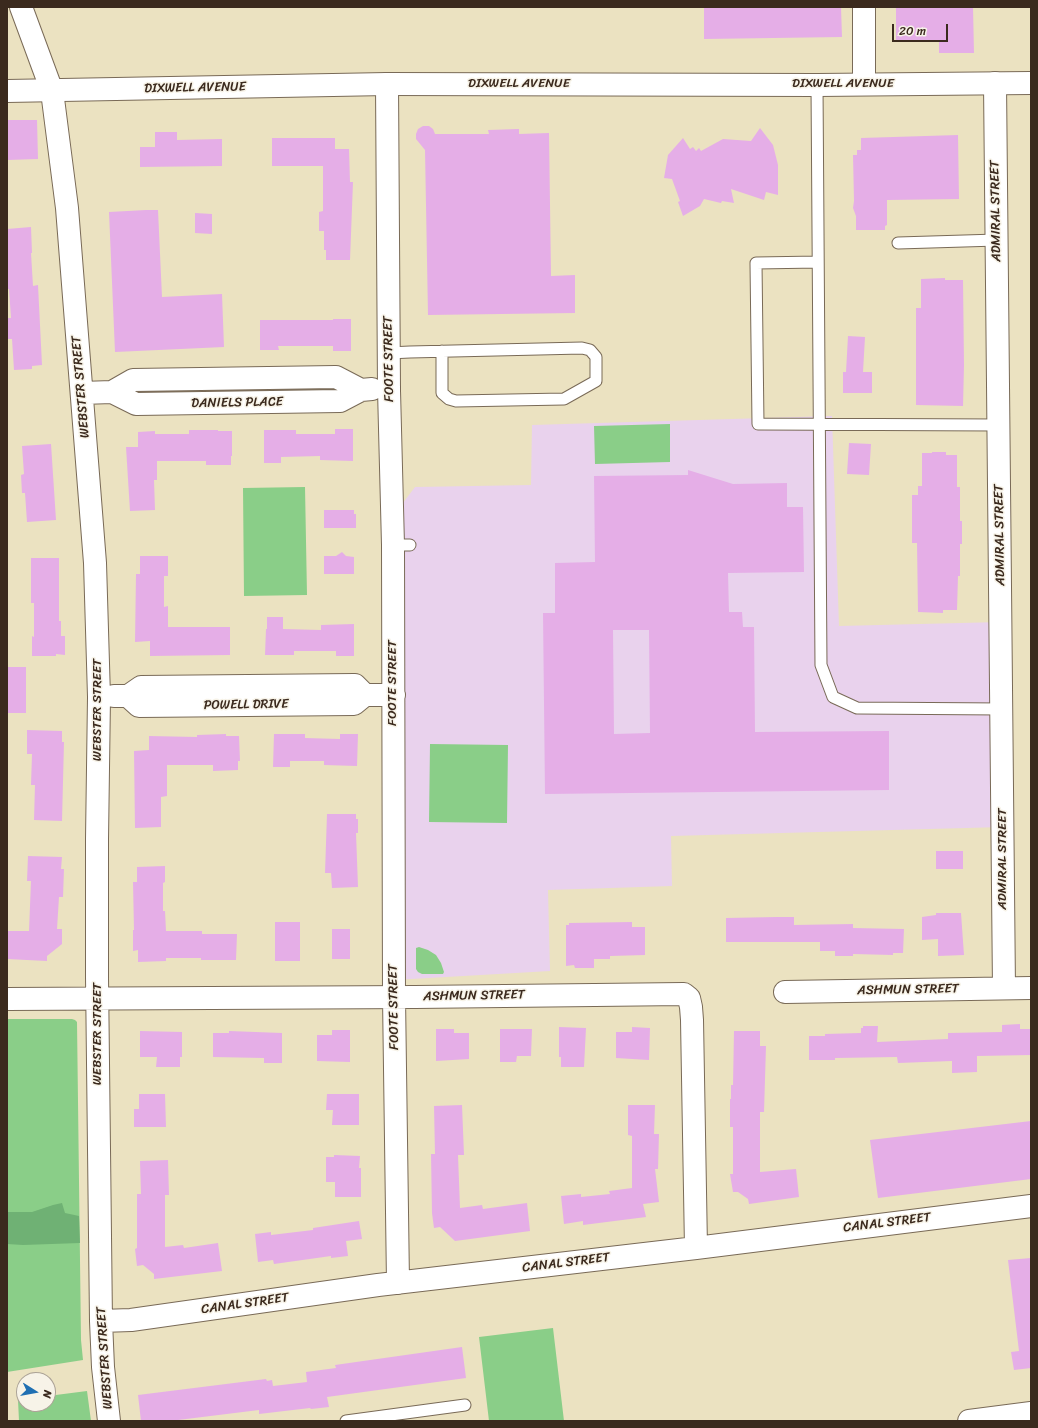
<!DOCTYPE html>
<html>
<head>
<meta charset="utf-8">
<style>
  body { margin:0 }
  #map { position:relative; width:1038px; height:1428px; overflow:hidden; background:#ebe2c1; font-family:Sriracha,sans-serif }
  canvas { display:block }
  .frame { position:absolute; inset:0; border:8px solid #3b2a1e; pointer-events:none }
  .north { position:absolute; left:16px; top:1372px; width:40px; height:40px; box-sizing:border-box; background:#f7f3e8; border:1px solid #aca397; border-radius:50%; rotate:101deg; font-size:11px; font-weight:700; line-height:16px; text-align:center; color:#3b2a1e }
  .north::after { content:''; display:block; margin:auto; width:14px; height:18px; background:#1f6fb2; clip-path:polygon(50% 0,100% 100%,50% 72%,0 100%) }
  .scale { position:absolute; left:892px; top:24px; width:56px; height:18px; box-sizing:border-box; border:2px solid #3b2a1e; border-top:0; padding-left:5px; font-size:12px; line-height:14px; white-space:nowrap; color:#3b2a1e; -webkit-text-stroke:3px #f7f3e8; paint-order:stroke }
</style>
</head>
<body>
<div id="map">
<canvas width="1038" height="1428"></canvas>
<div class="frame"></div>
<div class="north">N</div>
<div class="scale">20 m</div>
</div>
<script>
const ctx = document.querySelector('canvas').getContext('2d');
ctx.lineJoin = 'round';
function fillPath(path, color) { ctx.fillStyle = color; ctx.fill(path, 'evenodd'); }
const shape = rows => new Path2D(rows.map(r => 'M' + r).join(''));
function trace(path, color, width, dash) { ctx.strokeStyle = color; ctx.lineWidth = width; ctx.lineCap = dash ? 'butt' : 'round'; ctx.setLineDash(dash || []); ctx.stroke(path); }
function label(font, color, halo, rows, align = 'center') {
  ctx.font = font + ' Sriracha,sans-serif'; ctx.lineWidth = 3; ctx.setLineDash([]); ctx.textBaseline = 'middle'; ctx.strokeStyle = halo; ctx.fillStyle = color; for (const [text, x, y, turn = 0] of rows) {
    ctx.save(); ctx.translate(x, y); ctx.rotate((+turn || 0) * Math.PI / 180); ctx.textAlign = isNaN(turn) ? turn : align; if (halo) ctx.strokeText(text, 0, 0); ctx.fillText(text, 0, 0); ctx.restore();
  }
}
const built = shape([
  [832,416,839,626,1001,622,1003,827,671,836,672,886,548,890,550,971,394,980,393,516,415,487,531,485,532,425]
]);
const green = shape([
  [670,424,670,462,595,464,594,426],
  [305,487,307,595,244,596,243,488],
  [430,744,508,745,507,823,429,822],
  [419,947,428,950,436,955,441,963,444,972,443,974,422,974,418,972,416,969,416,948],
  [7,1019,72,1019,75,1020,77,1022,81,1340,83,1360,7,1372],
  [553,1328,564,1421,489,1421,479,1337],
  [87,1391,91,1421,19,1421,18,1400,24,1399,24,1404,48,1404,48,1396]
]);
const forest = shape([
  [62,1203,65,1213,79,1216,80,1243,23,1245,7,1244,7,1212,32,1212,53,1205]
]);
const building = shape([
  [704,7,841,7,842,37,704,39],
  [896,7,973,7,974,53,939,53,939,40,896,40],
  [7,120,37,120,38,159,7,160],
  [423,126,429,126,433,129,435,134,489,134,488,130,519,129,519,134,549,133,551,276,575,275,575,313,428,315,425,150,416,139,416,134,418,129],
  [760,128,773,145,778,165,778,195,766,192,764,200,731,189,734,203,722,201,721,203,704,199,700,206,683,216,678,202,680,201,672,179,664,178,668,155,683,138,690,149,693,147,696,151,699,148,701,151,723,139,751,141],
  [155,132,177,132,177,140,222,139,222,166,140,167,140,147,155,147],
  [958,135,959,199,887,200,887,225,885,226,885,230,856,230,856,216,853,208,854,201,853,155,857,155,857,150,861,150,861,138],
  [272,138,335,138,335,149,349,149,350,182,353,182,350,260,326,260,326,250,324,250,324,231,319,231,319,212,323,211,323,166,272,166],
  [146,210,158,210,162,297,222,294,224,347,115,352,109,212],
  [195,213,212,214,212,234,195,233],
  [31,227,32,253,31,253,33,286,38,285,42,365,32,366,32,369,14,370,12,339,8,339,7,324,7,318,11,318,9,289,7,289,7,229],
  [945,278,945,280,963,280,964,365,963,406,916,405,916,308,921,308,921,279],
  [333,319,351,319,351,351,333,351,333,346,278,346,279,350,260,350,260,320,333,320],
  [848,336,865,337,863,372,872,372,872,393,843,393,843,372,846,372],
  [335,429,353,429,353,461,320,460,320,456,281,457,281,463,264,463,264,430,296,430,296,434,335,434],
  [189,430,218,430,218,431,232,431,232,456,231,456,231,465,206,465,206,461,157,461,157,480,154,480,155,510,130,511,126,447,138,447,138,432,155,431,155,434,189,434],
  [849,443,871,444,869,475,847,474],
  [51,444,56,520,27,522,25,493,22,493,21,475,24,474,22,446],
  [932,452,946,452,946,455,957,455,957,487,960,487,960,521,962,521,962,544,960,544,960,576,958,576,957,610,943,610,943,613,918,612,917,543,912,543,912,495,918,495,918,486,922,486,922,453,932,453],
  [688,470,733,484,787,483,787,507,803,507,804,572,728,573,729,612,742,612,743,627,754,627,755,732,889,731,889,790,545,794,543,613,555,613,555,563,595,562,594,476,688,475],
  [613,630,649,630,650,733,614,734],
  [324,510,354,510,354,514,356,514,356,528,324,528],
  [342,552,346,556,354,557,354,574,324,574,324,556,336,556],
  [140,556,168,556,168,576,164,576,164,607,168,606,168,627,230,627,230,655,150,656,150,641,135,642,136,574,140,574],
  [31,558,59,558,59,621,61,621,61,636,65,636,65,655,56,654,56,656,32,656,32,636,34,637,34,603,31,603],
  [267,617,283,617,283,629,321,630,321,625,354,624,354,656,336,656,336,651,294,651,294,655,265,655,266,629,267,629],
  [7,667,26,667,26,713,7,713],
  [27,730,62,731,62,742,64,742,62,821,34,820,35,785,31,785,32,754,27,754],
  [226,734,226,736,239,736,240,761,238,761,238,770,213,771,213,765,167,765,167,796,161,797,161,827,135,828,134,751,149,750,149,736,197,737,197,735],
  [274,734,305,734,305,738,340,739,340,734,358,734,357,766,324,765,324,761,290,761,290,767,273,767],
  [327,814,356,814,356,819,358,819,358,833,356,833,358,887,332,888,331,873,325,873],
  [936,851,963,851,963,869,936,869],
  [28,856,62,857,61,869,64,869,63,897,59,897,57,929,62,929,62,944,47,956,47,961,7,959,7,931,29,931,31,881,27,881],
  [165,866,165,882,163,883,163,911,165,911,166,931,202,931,202,934,237,934,236,960,201,960,201,958,166,958,166,961,138,962,138,950,133,951,133,930,134,930,133,882,137,882,137,867],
  [936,913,961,913,964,955,938,956,938,939,922,940,922,917,936,915],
  [777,917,794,917,794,925,853,924,853,928,904,929,903,953,893,953,893,955,853,954,853,956,835,956,835,951,820,951,820,942,726,942,726,918],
  [275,922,300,922,300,961,275,961],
  [632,922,632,927,645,927,645,955,610,956,610,959,594,959,594,968,575,968,574,965,566,966,566,925,569,925,569,923],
  [332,929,350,929,350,959,332,959],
  [1020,1024,1020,1029,1031,1029,1031,1055,977,1056,977,1072,952,1073,952,1061,898,1063,897,1057,835,1058,835,1060,809,1060,809,1036,825,1036,825,1034,861,1033,861,1028,863,1028,863,1026,878,1026,877,1042,948,1039,948,1033,1002,1032,1002,1025],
  [559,1027,586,1028,584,1067,561,1067,561,1057,559,1057],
  [632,1027,650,1028,649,1060,616,1058,616,1032,632,1032],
  [436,1029,454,1029,454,1033,469,1033,469,1059,436,1061],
  [500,1029,532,1029,531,1056,517,1056,516,1062,500,1062],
  [332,1030,350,1030,350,1062,317,1061,317,1035,332,1035],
  [140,1031,182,1032,182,1057,180,1057,180,1067,156,1067,157,1057,140,1057],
  [229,1031,282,1033,282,1063,264,1063,264,1058,213,1057,213,1033,229,1033],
  [734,1031,760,1031,760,1046,766,1046,764,1112,760,1112,760,1172,796,1169,799,1197,749,1204,748,1199,738,1192,733,1192,730,1174,733,1174,733,1127,730,1127,730,1099,731,1099,731,1085,733,1085],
  [139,1094,165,1094,166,1127,134,1127,134,1109,139,1109],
  [327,1094,359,1094,359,1125,332,1125,333,1110,326,1110],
  [462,1105,464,1155,458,1155,460,1208,482,1205,483,1209,527,1203,530,1231,455,1241,440,1227,434,1228,432,1213,431,1154,435,1154,434,1106],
  [628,1105,655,1105,654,1134,659,1134,658,1169,655,1169,659,1202,643,1204,646,1217,583,1225,583,1221,564,1224,561,1196,581,1194,581,1197,610,1194,609,1191,632,1188,632,1136,628,1135],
  [1031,1121,1031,1179,878,1198,870,1140],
  [334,1155,360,1156,359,1168,361,1168,361,1197,335,1197,335,1182,326,1182,326,1157,334,1157],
  [168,1160,169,1195,165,1195,165,1247,183,1245,184,1248,218,1243,222,1271,154,1279,154,1274,143,1265,137,1266,135,1249,137,1248,137,1194,141,1194,140,1161],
  [359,1221,362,1239,346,1241,348,1256,331,1258,331,1256,274,1264,273,1260,258,1262,255,1234,271,1232,271,1235,313,1230,313,1228],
  [1031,1258,1031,1368,1014,1370,1011,1352,1019,1351,1008,1260],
  [462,1347,466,1378,327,1397,329,1407,311,1409,310,1408,259,1414,259,1410,170,1421,141,1421,138,1395,266,1379,267,1381,272,1380,273,1386,307,1382,306,1372,336,1368,335,1365]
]);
const service = shape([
  [817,85,821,665,833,697,857,708,1002,709],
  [898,243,997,240],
  [818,262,756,263,758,424,998,425],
  [389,353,410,352,582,348,590,350,596,357,596,381,564,399,456,401,449,399,442,393,442,351],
  [393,545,410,545],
  [346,1421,465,1405]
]);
const minor = shape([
  [21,7,52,91,67,208,95,563,99,697,97,839,97,977,101,1321,103,1367,109,1421],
  [864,7,864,84],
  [995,83,1004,988],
  [387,84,389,390,393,545,394,997,398,1283],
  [112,392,136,404,340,401,361,390,372,389],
  [82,393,112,392,133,380,336,377,361,390],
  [114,696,128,696,141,687,355,685,365,695],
  [128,696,139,706,354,704,365,695,394,695],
  [785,992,1031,988],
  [7,999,415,997,684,994,689,998,691,1007,692,1020,696,1248],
  [101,1321,131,1320,378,1285,696,1248,1031,1206],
  [969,1421,1031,1413]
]);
const primary = shape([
  [7,91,387,84,817,85,1031,83]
]);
const streetNames = [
  ["DIXWELL AVENUE",519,84],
  ["DIXWELL AVENUE",843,84],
  ["DIXWELL AVENUE",195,88,-1],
  ["ADMIRAL STREET",996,211,-91],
  ["FOOTE STREET",389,359,-91],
  ["WEBSTER STREET",81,387,-95],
  ["DANIELS PLACE",237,403,-1],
  ["ADMIRAL STREET",1000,535,-91],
  ["FOOTE STREET",393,683,-90],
  ["POWELL DRIVE",246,705,-1],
  ["WEBSTER STREET",98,710,-90],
  ["ADMIRAL STREET",1003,859,-90],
  ["ASHMUN STREET",908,990,-1],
  ["ASHMUN STREET",474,996,-1],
  ["FOOTE STREET",394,1007,-91],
  ["WEBSTER STREET",98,1034,-90],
  ["CANAL STREET",887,1223,-7],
  ["CANAL STREET",566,1263,-7],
  ["CANAL STREET",245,1304,-8],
  ["WEBSTER STREET",105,1358,-94]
];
fillPath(built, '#e9d2ed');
fillPath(green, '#8ace88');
fillPath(forest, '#6fb174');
fillPath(building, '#e5aee7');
trace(service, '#796a57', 13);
trace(minor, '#796a57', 24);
trace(primary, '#796a57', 24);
trace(service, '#fff', 11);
trace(minor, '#fff', 22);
trace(primary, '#fff', 22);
label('13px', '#3b2a1e', '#f7f3e8', streetNames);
</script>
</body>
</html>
